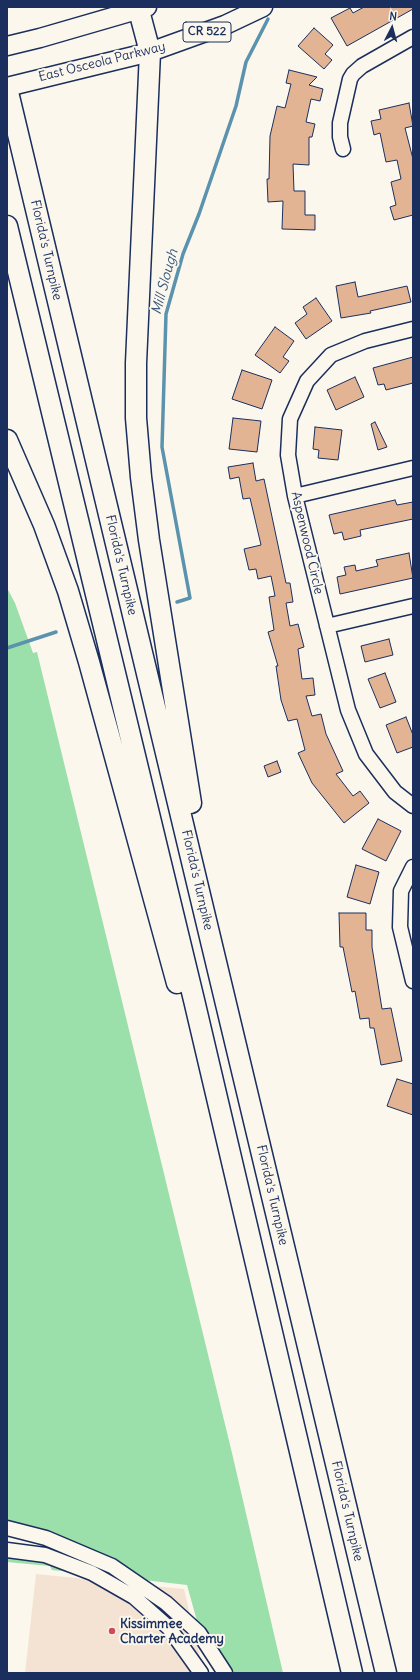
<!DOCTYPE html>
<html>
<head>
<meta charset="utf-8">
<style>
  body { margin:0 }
  #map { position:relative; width:420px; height:1680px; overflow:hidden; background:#fbf7ec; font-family:Delius,sans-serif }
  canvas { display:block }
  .frame { position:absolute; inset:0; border:8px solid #1b2f5e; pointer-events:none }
  .north { position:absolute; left:372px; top:8px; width:40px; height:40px; -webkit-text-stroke:3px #fbf7ec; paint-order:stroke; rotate:6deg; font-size:11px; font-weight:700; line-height:16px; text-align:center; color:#1b2f5e }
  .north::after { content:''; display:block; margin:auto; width:14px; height:18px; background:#1b2f5e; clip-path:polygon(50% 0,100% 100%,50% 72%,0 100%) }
</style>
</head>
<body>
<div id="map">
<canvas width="420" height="1680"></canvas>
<div class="frame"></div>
<div class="north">N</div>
</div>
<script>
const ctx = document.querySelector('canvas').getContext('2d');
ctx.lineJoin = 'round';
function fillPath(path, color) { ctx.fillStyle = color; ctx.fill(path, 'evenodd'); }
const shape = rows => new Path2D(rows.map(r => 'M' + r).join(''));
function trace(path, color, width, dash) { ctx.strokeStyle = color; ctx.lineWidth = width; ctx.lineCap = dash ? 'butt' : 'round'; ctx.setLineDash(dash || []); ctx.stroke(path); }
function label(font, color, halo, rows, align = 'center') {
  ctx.font = font + ' Delius,sans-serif'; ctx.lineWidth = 4; ctx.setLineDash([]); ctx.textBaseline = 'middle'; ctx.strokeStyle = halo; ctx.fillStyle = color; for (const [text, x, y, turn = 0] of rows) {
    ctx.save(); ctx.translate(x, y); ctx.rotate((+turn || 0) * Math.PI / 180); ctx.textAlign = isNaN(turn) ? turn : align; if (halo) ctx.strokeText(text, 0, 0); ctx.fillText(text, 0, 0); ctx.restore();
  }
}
const built = shape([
  [36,1574,184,1589,204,1673,25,1673]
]);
const green = shape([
  [7,588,15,603,33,653,37,652,232,1453,283,1673,233,1673,204,1629,197,1621,187,1585,144,1580,12,1522,7,1521],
  [7,1557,44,1562,71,1572,52,1570,50,1566,7,1562]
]);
const stream = shape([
  [177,602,190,598,162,447,166,314,183,254,199,214,236,106,246,62,268,19],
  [7,648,56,632]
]);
const building = shape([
  [364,7,413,7,413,9,347,46,331,18,350,8,353,13,364,7],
  [314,28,333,45,325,54,332,60,324,69,298,46,314,28],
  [289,70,317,77,309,85,323,89,320,101,311,99,306,122,315,124,312,137,309,137,309,165,293,164,294,191,305,191,305,215,315,215,315,230,282,229,283,201,268,202,267,179,269,179,270,136,277,106,285,108,291,84,286,83,289,70],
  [409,103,413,126,405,128,413,159,413,215,394,220,390,207,396,205,391,182,401,179,397,160,386,162,380,133,374,135,371,121,381,119,379,110,409,103],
  [355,282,358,297,407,286,411,302,370,311,371,313,341,318,336,286,355,282],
  [316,298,332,321,306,339,295,323,307,314,303,307,316,298],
  [275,327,294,341,283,357,289,361,280,373,255,355,275,327],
  [413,357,413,383,386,390,384,384,378,385,373,368,413,357],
  [242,370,272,380,262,409,232,399,242,370],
  [355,377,364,397,336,410,327,390,355,377],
  [233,418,261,421,257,452,229,449,233,418],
  [375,422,387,447,378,450,371,424,375,422],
  [315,427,342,430,338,460,318,458,319,450,313,449,315,427],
  [253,463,256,481,264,479,286,583,290,583,293,602,286,603,290,626,298,624,304,647,298,649,302,679,313,678,315,695,306,696,312,716,321,714,326,734,343,771,336,774,353,796,360,791,369,803,344,823,312,783,298,753,305,750,297,719,288,721,281,700,276,666,278,666,268,632,274,630,269,597,275,596,271,576,258,579,256,569,249,570,244,549,261,545,250,498,243,499,239,477,230,479,228,467,253,463],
  [395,500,397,505,413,502,413,519,360,530,361,536,344,540,342,532,334,534,329,515,395,500],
  [409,553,413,578,340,594,337,577,346,575,344,567,355,565,356,571,378,566,376,560,409,553],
  [389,639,393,655,365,662,361,646,389,639],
  [385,673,396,702,380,708,368,679,385,673],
  [406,717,413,735,413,747,397,753,386,725,406,717],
  [277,761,281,772,268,777,264,766,277,761],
  [378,819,401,831,386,861,362,849,378,819],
  [356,865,379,872,370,904,347,897,356,865],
  [339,913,366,913,366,930,372,930,372,947,382,1009,391,1008,402,1061,381,1065,374,1028,370,1028,369,1018,360,1019,355,991,352,992,343,947,340,947,339,913],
  [397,1079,413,1084,413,1115,387,1106,397,1079]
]);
const minor = shape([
  [343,149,340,137,340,123,350,79,353,74,362,66,413,37],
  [413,329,365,341,331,355,307,381,290,419,288,455,295,496,348,710,366,754,395,792,413,806],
  [295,496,413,468],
  [327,626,413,606],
  [413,867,401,891,400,927,413,981],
  [7,1528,46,1538,112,1566,166,1603,199,1633,225,1673],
  [7,1550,45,1555,92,1573,134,1597,169,1628,201,1673]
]);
const major = shape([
  [7,46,40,38,147,7],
  [7,87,150,52,225,25,263,7]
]);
const highway = shape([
  [138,7,150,52,136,363,136,418,141,477,149,540,191,803],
  [7,88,386,1673],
  [7,226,194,1000,352,1673],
  [7,440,44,525,68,591,89,662,177,983]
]);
const markers = [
  [112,1631,4,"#d1495b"]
];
const shields = [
  [207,32,48]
];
const shieldNames = [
  ["CR 522",207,32]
];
const streetNames = [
  ["East Osceola Parkway",102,62,-14],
  ["Florida's Turnpike",46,250,77],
  ["Aspenwood Circle",307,543,77],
  ["Florida's Turnpike",121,565,77],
  ["Florida's Turnpike",197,880,77],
  ["Florida's Turnpike",272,1195,77],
  ["Florida's Turnpike",347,1511,77]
];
const poiNames = [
  ["Kissimmee",120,1624],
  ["Charter Academy",120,1639]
];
const waterNames = [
  ["Mill Slough",165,282,-75]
];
fillPath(built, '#f4e3d2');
fillPath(green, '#9bdfaa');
trace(stream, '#5b93ae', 3.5);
fillPath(building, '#e3b494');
trace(building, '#1b2f5e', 1);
trace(minor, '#1b2f5e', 17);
trace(major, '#1b2f5e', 21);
trace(highway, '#1b2f5e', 23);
trace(minor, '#fbf7ec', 14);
trace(major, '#fbf7ec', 18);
trace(highway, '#fbf7ec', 20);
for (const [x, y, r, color] of markers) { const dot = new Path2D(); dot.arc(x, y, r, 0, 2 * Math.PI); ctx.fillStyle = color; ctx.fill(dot); trace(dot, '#fbf7ec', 1.5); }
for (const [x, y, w] of shields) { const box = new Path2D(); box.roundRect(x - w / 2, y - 10, w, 20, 3); ctx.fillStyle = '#fbf7ec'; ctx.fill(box); trace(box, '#1b2f5e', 1); }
label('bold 12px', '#1b2f5e', null, shieldNames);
label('13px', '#1b2f5e', '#fbf7ec', streetNames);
label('bold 13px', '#1b2f5e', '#fbf7ec', poiNames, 'left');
label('italic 14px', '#365880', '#fbf7ec', waterNames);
</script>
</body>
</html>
